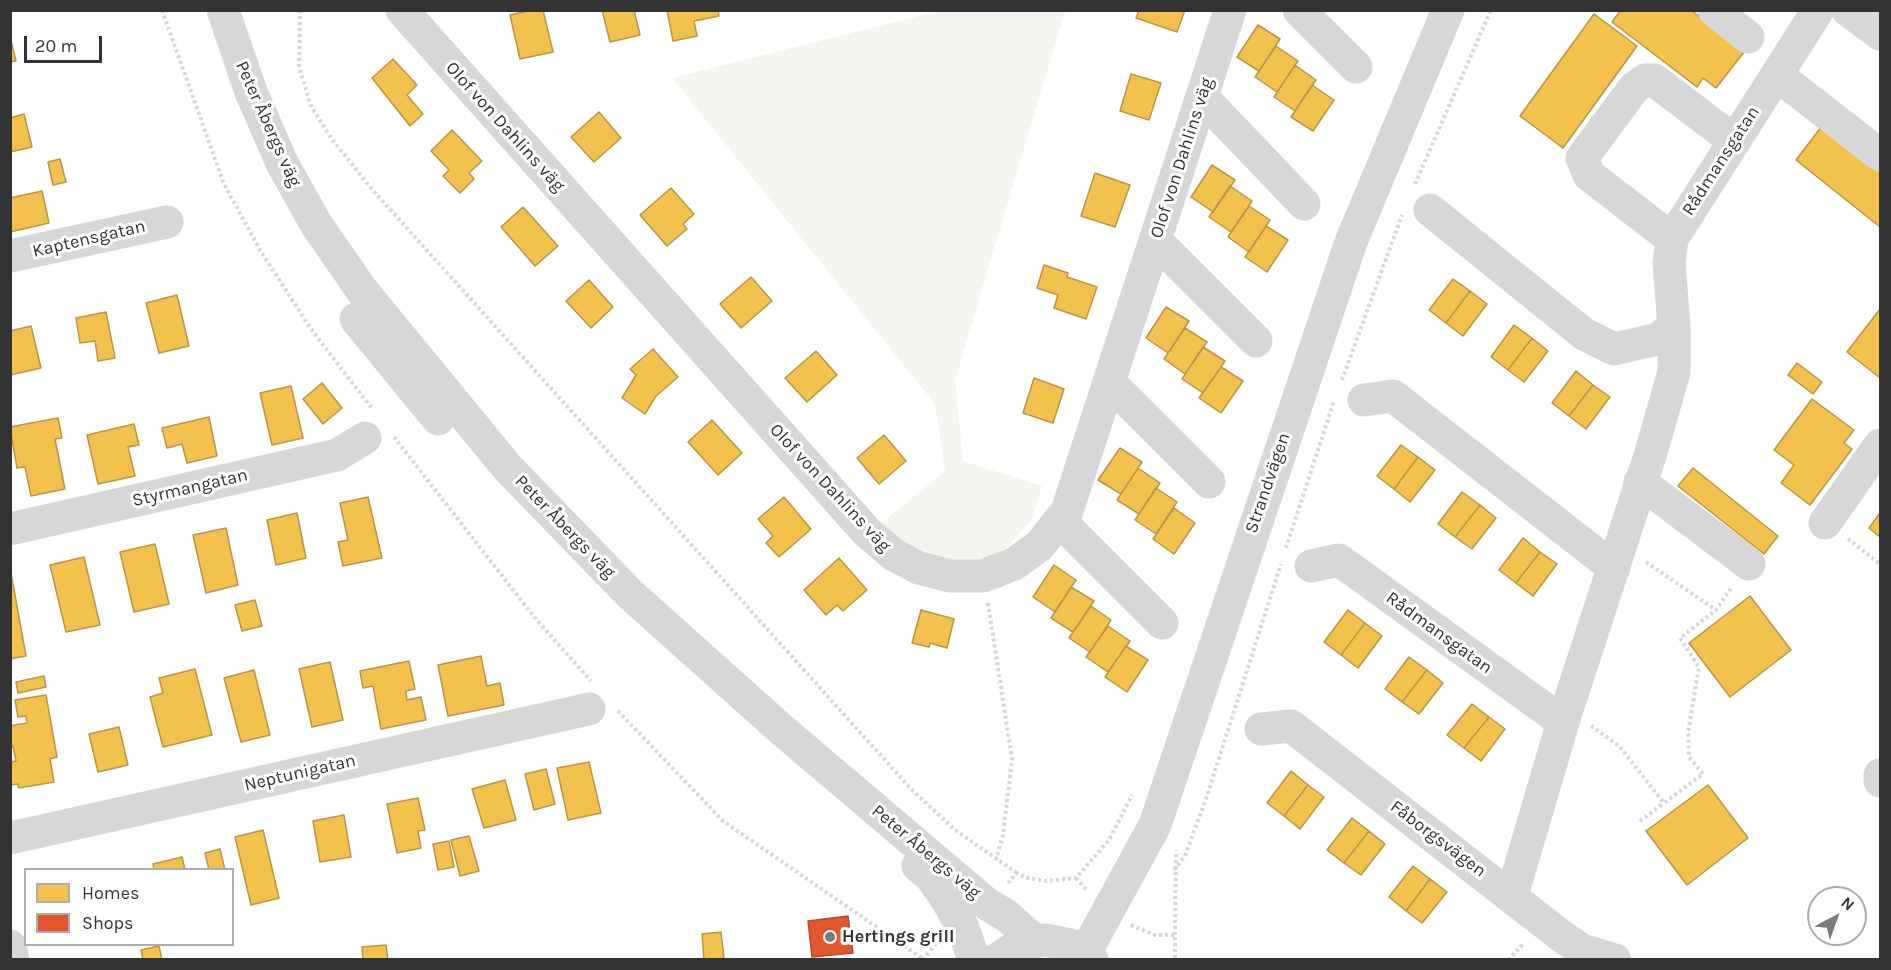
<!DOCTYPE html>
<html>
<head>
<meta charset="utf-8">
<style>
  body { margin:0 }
  #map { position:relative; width:1891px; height:970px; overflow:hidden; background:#fff; font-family:Karla,sans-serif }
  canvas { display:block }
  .frame { position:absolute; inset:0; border:12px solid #333; pointer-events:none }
  .legend { position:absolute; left:24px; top:868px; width:210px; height:78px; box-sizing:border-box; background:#fff; border:2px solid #adadad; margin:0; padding:8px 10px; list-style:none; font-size:18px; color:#333 }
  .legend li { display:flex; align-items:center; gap:12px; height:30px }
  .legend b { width:30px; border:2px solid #adadad }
  .north { position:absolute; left:1807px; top:886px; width:60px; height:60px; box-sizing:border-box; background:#fff; border:2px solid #adadad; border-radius:50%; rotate:41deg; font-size:16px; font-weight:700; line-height:24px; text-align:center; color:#333 }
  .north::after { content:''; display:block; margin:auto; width:21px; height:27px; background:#7a7a7a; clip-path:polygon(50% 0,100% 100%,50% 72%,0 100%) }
  .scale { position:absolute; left:24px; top:36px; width:78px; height:27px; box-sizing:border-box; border:3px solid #333; border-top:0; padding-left:8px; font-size:18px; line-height:21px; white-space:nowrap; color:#333; -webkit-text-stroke:4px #fff; paint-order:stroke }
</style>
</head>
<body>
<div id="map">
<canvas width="1891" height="970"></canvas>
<div class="frame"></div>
<ul class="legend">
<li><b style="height:16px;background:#f2c14e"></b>Homes</li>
<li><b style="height:16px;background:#e4572e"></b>Shops</li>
</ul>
<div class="north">N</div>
<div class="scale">20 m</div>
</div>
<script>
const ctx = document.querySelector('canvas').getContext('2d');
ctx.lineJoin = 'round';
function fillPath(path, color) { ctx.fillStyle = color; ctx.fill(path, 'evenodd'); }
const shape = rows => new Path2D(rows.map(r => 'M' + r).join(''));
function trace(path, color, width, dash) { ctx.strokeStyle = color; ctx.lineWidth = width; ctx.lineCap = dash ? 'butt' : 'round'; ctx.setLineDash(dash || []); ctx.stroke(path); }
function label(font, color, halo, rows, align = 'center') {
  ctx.font = font + ' Karla,sans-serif'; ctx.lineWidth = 6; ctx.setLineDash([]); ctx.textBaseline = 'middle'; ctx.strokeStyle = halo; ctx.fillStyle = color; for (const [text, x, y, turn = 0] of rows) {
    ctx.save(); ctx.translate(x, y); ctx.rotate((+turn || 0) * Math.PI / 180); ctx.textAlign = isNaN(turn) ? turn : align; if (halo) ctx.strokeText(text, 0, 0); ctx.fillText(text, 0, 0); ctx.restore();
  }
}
const green = shape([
  [939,11,1065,11,955,380,963,461,1042,486,1032,520,998,557,949,562,906,549,878,526,945,471,935,404,672,78]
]);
const homes = shape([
  [532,10,543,10,553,52,520,59,510,15,532,10],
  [602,10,634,10,640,35,610,42,602,10],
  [667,10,718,10,719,16,694,21,697,36,673,41,667,10],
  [1139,10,1185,10,1177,32,1136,18,1139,10],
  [1621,10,1691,10,1744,52,1716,88,1703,78,1697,87,1612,22,1621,10],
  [1594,14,1637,46,1563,148,1520,116,1594,14],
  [1258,25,1280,39,1259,71,1237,57,1258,25],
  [10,36,16,61,10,62,10,36],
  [1276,46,1298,61,1277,92,1255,77,1276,46],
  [393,59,417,85,407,95,423,114,410,126,372,78,393,59],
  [1295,65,1316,80,1295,111,1274,97,1295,65],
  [1131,74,1161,83,1149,120,1120,111,1131,74],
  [1312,85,1334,100,1313,131,1291,117,1312,85],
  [599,112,621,138,594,162,571,137,599,112],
  [24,114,32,147,10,152,10,118,24,114],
  [1825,122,1880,166,1880,227,1796,160,1825,122],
  [452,130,482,161,469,173,474,179,460,193,443,176,449,170,431,151,452,130],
  [60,159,66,182,53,185,48,162,60,159],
  [1212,165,1235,180,1213,212,1191,197,1212,165],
  [1095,173,1130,185,1115,227,1081,216,1095,173],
  [1230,186,1252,201,1231,232,1209,217,1230,186],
  [671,188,694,214,683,224,687,229,667,246,640,215,671,188],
  [42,191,49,223,10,232,10,198,42,191],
  [1249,206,1270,220,1249,252,1228,237,1249,206],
  [523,207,558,246,535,266,501,227,523,207],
  [1266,226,1288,240,1267,272,1245,257,1266,226],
  [1044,265,1068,273,1067,277,1097,287,1086,319,1054,308,1058,295,1037,288,1044,265],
  [751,277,772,301,741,328,720,304,751,277],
  [1453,279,1470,291,1446,323,1429,310,1453,279],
  [589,280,613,307,591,328,566,301,589,280],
  [1470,291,1487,304,1463,336,1446,323,1470,291],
  [177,295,189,346,159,353,146,303,177,295],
  [1166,307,1189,321,1168,353,1146,338,1166,307],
  [1880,309,1880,378,1847,352,1880,309],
  [106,312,115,358,98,361,95,341,80,343,76,318,106,312],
  [1514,325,1532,338,1508,370,1491,357,1514,325],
  [31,326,41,368,10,375,10,331,31,326],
  [1185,328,1207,342,1185,374,1164,359,1185,328],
  [1532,338,1548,351,1524,382,1508,370,1532,338],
  [1203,347,1225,361,1203,393,1182,379,1203,347],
  [653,349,678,377,656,396,645,414,622,398,636,375,630,369,653,349],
  [816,351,837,375,807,402,785,378,816,351],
  [1797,363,1822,382,1813,394,1788,375,1797,363],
  [1221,367,1243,381,1221,413,1199,398,1221,367],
  [1576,371,1593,385,1569,416,1552,403,1576,371],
  [1034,378,1064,389,1053,423,1023,413,1034,378],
  [322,383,342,408,323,424,303,399,322,383],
  [1593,385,1610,397,1586,429,1569,416,1593,385],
  [291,386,303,438,272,445,260,393,291,386],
  [1812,399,1854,430,1844,443,1852,449,1810,505,1781,483,1794,465,1774,450,1812,399],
  [209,417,217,456,187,463,182,444,167,448,162,428,209,417],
  [58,418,62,438,55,439,65,489,31,496,25,467,17,468,10,427,58,418],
  [712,420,742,453,718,475,688,442,712,420],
  [134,424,139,445,128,447,135,476,98,484,87,435,134,424],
  [884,435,906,461,879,484,857,458,884,435],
  [1401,445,1418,457,1394,489,1377,476,1401,445],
  [1120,448,1142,462,1121,494,1098,480,1120,448],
  [1418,457,1435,470,1410,502,1394,489,1418,457],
  [1138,468,1160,483,1139,514,1117,500,1138,468],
  [1693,468,1778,536,1764,554,1678,486,1693,468],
  [1156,488,1177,502,1156,534,1135,520,1156,488],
  [1462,492,1480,505,1455,537,1438,524,1462,492],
  [368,497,382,558,343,566,338,542,348,540,340,503,368,497],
  [784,497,811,529,779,557,766,543,773,536,758,519,784,497],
  [1480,505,1496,518,1472,549,1455,537,1480,505],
  [1174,508,1195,523,1174,554,1153,539,1174,508],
  [297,513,306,558,276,565,267,520,297,513],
  [1880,513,1880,537,1869,528,1880,513],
  [226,528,238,585,206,593,193,535,226,528],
  [1523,538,1540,552,1516,583,1499,570,1523,538],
  [155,544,169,604,134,612,120,552,155,544],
  [1540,552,1557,564,1533,596,1516,583,1540,552],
  [84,557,100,625,66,632,50,565,84,557],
  [839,558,867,590,843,611,837,605,826,615,804,590,839,558],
  [1054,565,1076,580,1055,612,1033,597,1054,565],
  [11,573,26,656,10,659,10,573,11,573],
  [1071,587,1094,601,1073,632,1051,618,1071,587],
  [1750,596,1791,650,1730,697,1689,643,1750,596],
  [255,600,262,626,242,631,235,605,255,600],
  [1091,606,1111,620,1090,652,1069,638,1091,606],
  [921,610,954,619,947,648,930,643,929,647,912,643,921,610],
  [1348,610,1365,623,1341,655,1324,642,1348,610],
  [1365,623,1382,636,1358,668,1341,655,1365,623],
  [1108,626,1130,641,1108,672,1086,657,1108,626],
  [1126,646,1148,660,1127,692,1105,677,1126,646],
  [481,656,487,686,500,683,504,705,448,716,438,665,481,656],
  [1409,657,1427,670,1402,702,1385,689,1409,657],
  [409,661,415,689,406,691,407,700,421,697,426,720,381,729,373,686,363,688,360,671,409,661],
  [330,662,343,720,312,727,299,669,330,662],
  [195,669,212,735,163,747,150,697,163,693,159,678,195,669],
  [254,670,270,735,241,742,224,678,254,670],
  [1427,670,1443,683,1419,714,1402,702,1427,670],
  [44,676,46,687,18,693,16,682,44,676],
  [46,695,57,757,50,759,54,782,19,788,18,784,10,785,10,762,16,761,13,746,10,746,10,726,27,723,26,716,18,717,15,700,46,695],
  [1472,704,1489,717,1464,748,1447,735,1472,704],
  [1489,717,1505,729,1481,761,1464,748,1489,717],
  [119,727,128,765,98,772,89,734,119,727],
  [589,762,601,813,568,820,557,768,589,762],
  [546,769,555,804,534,810,525,774,546,769],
  [1291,771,1308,785,1284,816,1267,803,1291,771],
  [505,780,516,820,484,828,472,789,505,780],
  [1308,785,1324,797,1300,829,1284,816,1308,785],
  [1708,785,1748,838,1687,885,1646,831,1708,785],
  [418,798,425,830,418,831,421,848,397,853,387,804,418,798],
  [344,815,351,857,320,862,313,821,344,815],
  [1352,818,1369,831,1344,863,1327,850,1352,818],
  [263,830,279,898,251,905,235,837,263,830],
  [1369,831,1385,844,1361,875,1344,863,1369,831],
  [469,836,479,871,460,876,451,840,469,836],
  [449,841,454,867,438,870,433,844,449,841],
  [220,849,225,870,209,870,205,853,220,849],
  [182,857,185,870,154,870,153,864,182,857],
  [1413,866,1430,879,1406,911,1389,897,1413,866],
  [1430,879,1447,892,1422,923,1406,911,1430,879],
  [721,932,724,958,704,960,702,934,721,932],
  [386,945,388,960,363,960,362,947,386,945],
  [159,946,162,960,143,960,141,950,159,946]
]);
const shops = shape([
  [848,916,853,953,812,957,808,921,848,916]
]);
const path = shape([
  [162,10,224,184,260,250,311,329,373,410],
  [300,10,299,67,311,106,331,138,370,187,911,789,955,830,1017,873],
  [1415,184,1491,10],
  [1342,380,1402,215],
  [394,437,535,618,591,681],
  [1848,539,1880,564],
  [1286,548,1334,401],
  [1646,562,1716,610,1732,587],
  [988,603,1012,759,1003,835,996,860],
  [618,711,723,821,923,959],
  [1591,726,1619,746,1664,803,1703,774,1689,757,1688,732,1699,667,1680,638,1716,610],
  [1640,821,1664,803],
  [1174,870,1185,856,1207,796,1281,564],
  [1076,878,1087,891],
  [1008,883,1017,873,1027,878,1046,881,1076,878,1109,840,1132,795],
  [1131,925,1155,935,1175,935,1175,960],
  [1175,935,1176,850],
  [923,960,938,941],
  [1508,960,1524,943]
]);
const minor = shape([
  [223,10,251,92,282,163,316,224,361,289,507,467,630,594,782,730,987,904,1007,916,1034,940],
  [402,10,866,531,894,555,919,568,950,576,983,576,1014,564,1039,546,1067,511,1230,10],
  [1299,10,1356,67],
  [1714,10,1748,37],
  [1848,10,1880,34],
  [1777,75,1880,155],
  [1202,97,1304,204],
  [1430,210,1584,334,1614,349,1658,339,1674,326],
  [1672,239,1589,175,1582,158,1634,88,1645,80,1654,80,1733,140],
  [1155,240,1256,341],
  [10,256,167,222],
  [356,319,438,419],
  [1109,382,1209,482],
  [1364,400,1393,396,1614,568],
  [1640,482,1749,564],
  [1060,521,1162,623],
  [1825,523,1880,445],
  [10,529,337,455,365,438],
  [1311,566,1339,560,1563,722],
  [1261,729,1291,726,1564,938,1582,950,1615,960],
  [1880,775,1880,781],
  [10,838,589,709],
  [918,866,931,877,946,898,963,928,974,960],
  [1512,895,1563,722,1652,449,1674,372,1674,326,1669,263,1672,239,1818,10],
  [10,946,13,960],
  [1085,953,1155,825,1351,242,1448,10],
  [996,960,1019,945,1045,940,1071,945,1092,960]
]);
const markers = [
  [830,937,6,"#7a7a7a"]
];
const streetNames = [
  ["Peter Åbergs väg",268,124,66],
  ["Olof von Dahlins väg",505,127,48],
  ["Olof von Dahlins väg",1182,158,-72],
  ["Rådmansgatan",1721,161,-57],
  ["Kaptensgatan",89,239,-13],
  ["Strandvägen",1268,483,-71],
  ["Styrmangatan",190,488,-13],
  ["Olof von Dahlins väg",830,488,47],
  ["Peter Åbergs väg",565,527,46],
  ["Rådmansgatan",1439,633,36],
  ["Neptunigatan",300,773,-13],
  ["Fåborgsvägen",1438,839,37],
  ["Peter Åbergs väg",926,852,40]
];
const poiNames = [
  ["Hertings grill",842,937]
];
fillPath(green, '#f2f6ee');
fillPath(homes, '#f2c14e');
trace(homes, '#b99646', 1.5);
fillPath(shops, '#e4572e');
trace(shops, '#af4c30', 1.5);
trace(path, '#d7d7d7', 4, [3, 3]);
trace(minor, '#d7d7d7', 33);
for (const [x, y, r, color] of markers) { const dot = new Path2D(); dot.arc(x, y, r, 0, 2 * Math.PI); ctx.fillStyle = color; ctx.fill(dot); trace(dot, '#fff', 2); }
label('18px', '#333', '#fff', streetNames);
label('bold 18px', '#333', '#fff', poiNames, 'left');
</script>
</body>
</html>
